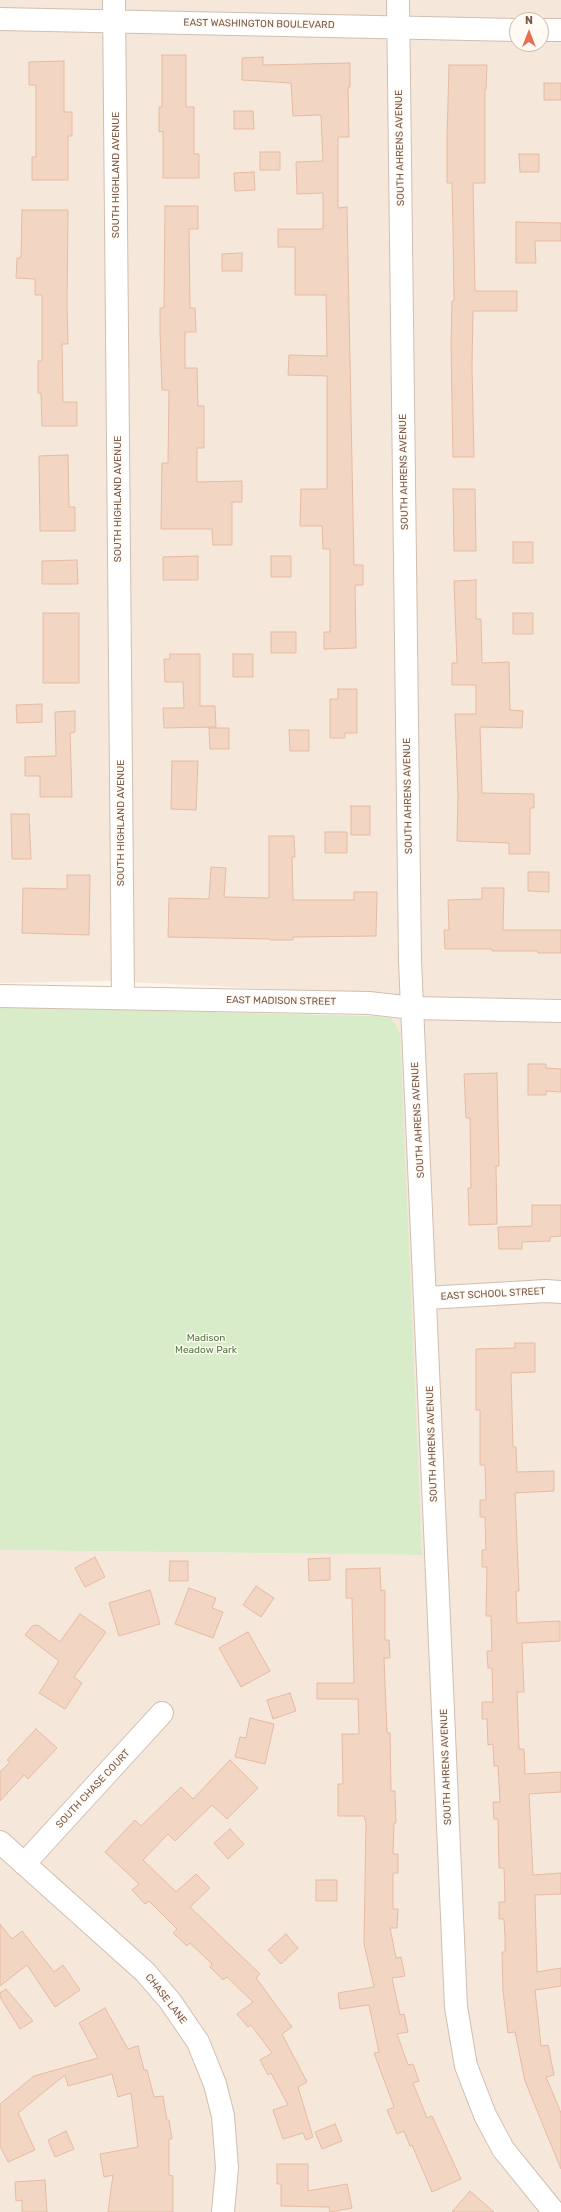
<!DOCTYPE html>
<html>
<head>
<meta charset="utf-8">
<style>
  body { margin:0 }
  #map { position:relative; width:561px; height:2212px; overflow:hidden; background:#fdf6ec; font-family:Rubik,sans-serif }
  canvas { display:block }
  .north { position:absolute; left:509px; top:12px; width:40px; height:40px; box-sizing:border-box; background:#fffaf3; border:1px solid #cabbb1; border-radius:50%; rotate:0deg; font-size:11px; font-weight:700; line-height:16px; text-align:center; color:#7a5c4d }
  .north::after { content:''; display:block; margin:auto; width:14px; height:18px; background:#e76f51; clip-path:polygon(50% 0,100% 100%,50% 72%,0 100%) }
</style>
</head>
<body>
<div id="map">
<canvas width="561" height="2212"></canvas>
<div class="north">N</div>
</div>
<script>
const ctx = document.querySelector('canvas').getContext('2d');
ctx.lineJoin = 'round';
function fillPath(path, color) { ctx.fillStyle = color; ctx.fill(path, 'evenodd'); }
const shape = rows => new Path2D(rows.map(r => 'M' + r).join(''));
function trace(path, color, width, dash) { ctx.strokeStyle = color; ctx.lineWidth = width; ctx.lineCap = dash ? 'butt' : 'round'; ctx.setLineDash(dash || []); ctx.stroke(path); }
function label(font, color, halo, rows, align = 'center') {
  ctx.font = font + ' Rubik,sans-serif'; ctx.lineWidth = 3; ctx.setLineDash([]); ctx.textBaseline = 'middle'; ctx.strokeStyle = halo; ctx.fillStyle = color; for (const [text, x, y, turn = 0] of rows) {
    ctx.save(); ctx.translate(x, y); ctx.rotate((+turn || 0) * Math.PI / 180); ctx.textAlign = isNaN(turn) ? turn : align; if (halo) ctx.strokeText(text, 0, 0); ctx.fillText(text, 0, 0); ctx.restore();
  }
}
const residential = shape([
  [0,0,561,0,561,999,430,997,109,981,0,983],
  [517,20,541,20,541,44,517,44],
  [391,1018,561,1020,561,2212,0,2212,0,1550,422,1555]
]);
const green = shape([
  [0,1007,377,1016,391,1018,396,1025,400,1035,422,1555,0,1550]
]);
const building = shape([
  [162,55,186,55,186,107,194,107,194,154,199,154,199,178,163,178,163,131,159,132,159,107,162,107,162,55],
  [263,57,263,65,350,63,350,87,348,87,349,137,338,137,338,208,347,207,354,565,363,565,363,585,355,585,356,648,324,649,324,632,330,632,330,549,323,549,322,526,300,526,301,489,327,489,327,376,288,375,289,355,327,356,326,295,295,295,295,247,278,247,278,229,323,229,323,193,297,194,296,162,323,161,321,115,293,116,291,83,242,80,242,58,263,57],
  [64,61,64,112,72,112,72,136,68,136,68,180,32,180,32,157,36,157,36,85,29,85,29,62,64,61],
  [449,65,487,65,486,89,485,89,485,183,473,183,475,291,517,291,517,311,473,311,472,367,474,457,453,457,451,343,452,301,454,301,453,229,452,183,447,183,447,138,449,65],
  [544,83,561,83,561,100,544,100,544,83],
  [234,111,253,111,254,129,234,129,234,111],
  [260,152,280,152,280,170,260,170,260,152],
  [519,154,539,154,539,172,520,172,519,154],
  [254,172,255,190,235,191,234,173,254,172],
  [165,206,198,206,198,229,189,229,190,308,195,308,196,332,185,332,185,368,197,368,198,406,204,406,204,448,197,448,197,482,242,481,242,502,232,502,232,545,213,545,212,529,161,529,162,463,168,463,169,390,162,390,160,332,160,308,164,308,165,206],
  [22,210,68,210,67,306,68,344,62,344,63,402,77,402,77,426,42,426,41,393,38,393,38,361,42,361,42,295,35,295,35,279,16,278,17,258,21,258,22,210],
  [516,222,561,223,561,241,535,241,536,263,516,263,516,222],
  [242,253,242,271,222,271,222,254,242,253],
  [68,455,69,507,75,507,75,531,40,531,39,456,68,455],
  [453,489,475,489,476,551,454,551,453,489],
  [513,542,533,542,533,563,513,563,513,542],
  [198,556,198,580,163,580,163,557,198,556],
  [271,556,291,556,291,577,271,577,271,556],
  [77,560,78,584,42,584,42,561,77,560],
  [476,580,476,619,481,619,482,663,509,662,510,710,523,711,522,728,480,727,482,793,534,794,534,808,530,808,530,854,509,854,509,843,457,841,458,795,455,714,476,714,476,685,452,685,452,663,457,663,454,581,476,580],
  [43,613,79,613,79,683,43,683,43,613],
  [513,613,533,613,533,634,513,634,513,613],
  [271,632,296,632,296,653,271,653,271,632],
  [170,654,200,654,200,706,215,706,216,727,164,728,163,708,184,708,183,682,165,682,164,659,170,659,170,654],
  [233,654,253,654,253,677,233,677,233,654],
  [338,689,357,689,357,733,345,733,345,738,330,738,330,699,338,699,338,689],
  [42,704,42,722,17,723,16,705,42,704],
  [75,711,75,732,70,733,72,797,40,797,40,776,25,776,25,757,56,756,55,712,75,711],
  [209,728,229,728,229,749,210,749,209,728],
  [289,730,309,730,309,751,290,751,289,730],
  [172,761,198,761,196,810,171,809,172,761],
  [351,806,370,806,370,835,351,835,351,806],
  [11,814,29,814,31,859,12,859,11,814],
  [325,832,347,832,347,853,325,853,325,832],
  [269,836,294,836,295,857,292,857,293,900,354,900,354,892,377,892,376,936,293,937,293,940,270,940,270,939,168,937,169,898,209,899,211,867,226,868,224,897,269,898,269,836],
  [528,872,549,872,549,892,528,891,528,872],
  [67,875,90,875,89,935,22,933,23,888,67,889,67,875],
  [482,888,504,888,503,930,561,930,561,953,538,953,538,951,492,951,492,949,445,949,444,930,449,930,448,900,482,899,482,888],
  [528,1064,546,1064,546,1068,561,1069,561,1092,546,1091,546,1095,528,1095,528,1064],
  [497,1073,499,1166,496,1166,497,1224,469,1225,468,1188,471,1188,470,1118,466,1118,464,1074,497,1073],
  [532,1205,561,1205,561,1236,550,1237,550,1241,522,1242,522,1249,499,1249,498,1227,532,1226,532,1205],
  [515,1343,535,1343,535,1372,511,1373,513,1447,516,1447,517,1472,554,1471,554,1491,515,1493,519,1591,516,1591,517,1623,560,1621,560,1641,522,1643,524,1692,517,1692,519,1749,524,1749,525,1774,561,1772,561,1792,529,1794,533,1875,561,1873,561,1894,535,1895,537,1972,561,1968,561,1986,535,1990,541,2046,548,2045,554,2075,546,2077,561,2113,561,2169,525,2081,515,2032,508,2033,503,1991,502,1952,505,1952,505,1936,504,1919,499,1919,499,1902,505,1902,504,1868,499,1868,498,1819,494,1819,493,1802,500,1802,498,1766,494,1766,493,1744,488,1745,487,1719,482,1719,482,1702,493,1702,492,1668,488,1668,487,1651,492,1651,491,1616,486,1616,487,1567,482,1567,482,1550,486,1550,485,1517,480,1517,480,1500,486,1500,485,1465,480,1465,480,1410,476,1410,476,1349,515,1348,515,1343],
  [95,1557,105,1577,85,1587,75,1568,95,1557],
  [330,1558,330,1580,309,1581,308,1559,330,1558],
  [170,1561,188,1561,188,1581,169,1581,170,1561],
  [380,1568,381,1591,385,1590,385,1640,389,1640,390,1658,384,1658,387,1733,390,1733,391,1791,395,1791,396,1823,394,1823,393,1854,398,1854,398,1873,393,1873,393,1909,398,1909,397,1928,390,1928,396,1958,401,1957,405,1976,392,1978,400,2015,404,2014,408,2032,397,2034,408,2065,413,2064,419,2081,413,2083,427,2118,432,2116,461,2179,432,2192,412,2145,410,2146,404,2131,397,2134,387,2110,394,2107,374,2053,379,2052,369,2005,340,2009,338,1993,374,1987,364,1944,366,1823,364,1816,338,1816,338,1784,343,1784,342,1734,359,1734,358,1699,317,1699,317,1683,354,1683,352,1598,346,1598,346,1569,380,1568],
  [256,1586,274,1598,261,1617,243,1605,256,1586],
  [189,1588,216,1598,212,1608,223,1612,213,1638,175,1624,189,1588],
  [150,1590,160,1624,119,1636,109,1603,150,1590],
  [80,1614,106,1632,74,1677,82,1683,65,1709,39,1693,59,1661,25,1635,32,1626,38,1625,60,1642,80,1614],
  [248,1632,270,1671,241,1687,219,1648,248,1632],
  [290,1693,296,1711,273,1719,267,1700,290,1693],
  [250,1718,274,1724,265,1764,235,1757,240,1737,246,1738,250,1718],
  [36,1729,57,1748,28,1779,24,1775,0,1801,0,1772,10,1762,7,1760,36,1729],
  [230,1760,258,1788,227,1819,212,1805,175,1841,168,1834,143,1860,176,1892,196,1874,210,1888,190,1907,260,1974,256,1978,292,2027,282,2034,307,2082,298,2087,313,2137,306,2140,303,2133,283,2139,273,2110,288,2105,271,2073,268,2075,260,2060,272,2053,251,2025,248,2027,237,2014,253,2002,227,1977,223,1980,210,1967,212,1964,190,1943,187,1946,173,1933,177,1929,149,1901,145,1904,132,1890,139,1884,105,1852,135,1820,141,1826,181,1787,193,1799,230,1760],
  [230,1829,244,1844,228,1859,214,1843,230,1829],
  [316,1880,337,1880,337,1901,316,1901,316,1880],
  [0,1924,12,1939,22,1931,54,1972,63,1965,80,1990,55,2007,27,1965,0,1986,0,1924],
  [286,1934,298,1948,281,1964,268,1950,286,1934],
  [6,1989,33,2021,20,2029,0,1997,0,1993,6,1989],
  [105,2008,128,2049,138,2046,144,2070,147,2070,154,2097,163,2096,167,2120,169,2120,172,2139,169,2139,169,2175,173,2176,173,2212,108,2212,113,2175,104,2177,100,2154,138,2147,131,2093,118,2097,112,2074,68,2086,65,2075,18,2113,35,2150,8,2162,0,2146,0,2104,34,2076,98,2058,79,2023,105,2008],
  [335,2124,342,2141,322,2149,315,2132,335,2124],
  [66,2131,74,2149,55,2157,48,2140,66,2131],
  [277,2164,308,2164,308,2191,347,2184,352,2208,330,2212,329,2207,281,2206,281,2184,277,2184,277,2164],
  [45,2180,47,2212,22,2212,22,2200,16,2201,15,2182,45,2180],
  [470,2191,494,2212,452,2212,470,2191]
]);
const minor = shape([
  [114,0,123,997],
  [398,0,410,961,456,2007,466,2066,485,2115,503,2149,554,2212],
  [0,19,517,30],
  [541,30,561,30],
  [0,996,369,1003,413,1008,561,1011],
  [426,1298,546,1291,561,1292],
  [0,1842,145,1972,170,2001,198,2042,215,2084,223,2116,227,2168,223,2212],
  [24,1864,162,1713]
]);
const streetNames = [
  ["EAST WASHINGTON BOULEVARD",259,24,1],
  ["SOUTH AHRENS AVENUE",400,148,-91],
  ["SOUTH HIGHLAND AVENUE",116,175,-90],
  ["SOUTH AHRENS AVENUE",404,472,-91],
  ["SOUTH HIGHLAND AVENUE",118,499,-90],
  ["SOUTH AHRENS AVENUE",408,796,-91],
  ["SOUTH HIGHLAND AVENUE",121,823,-90],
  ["EAST MADISON STREET",281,1001,1],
  ["SOUTH AHRENS AVENUE",418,1120,-93],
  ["EAST SCHOOL STREET",493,1294,-3],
  ["SOUTH AHRENS AVENUE",432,1444,-92],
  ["SOUTH AHRENS AVENUE",446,1767,-92],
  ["SOUTH CHASE COURT",93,1789,-47],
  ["CHASE LANE",166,1999,52]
];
const parkNames = [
  ["Madison",206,1338],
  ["Meadow Park",206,1350]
];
fillPath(residential, '#f5e8da');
fillPath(green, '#d8ecc9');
fillPath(building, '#f3d5c3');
trace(building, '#e6bba3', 1);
trace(minor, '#d1beb0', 24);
trace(minor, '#fff', 22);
label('10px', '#7a5c4d', '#fffaf3', streetNames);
label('10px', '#537a41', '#fffaf3', parkNames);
</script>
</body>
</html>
